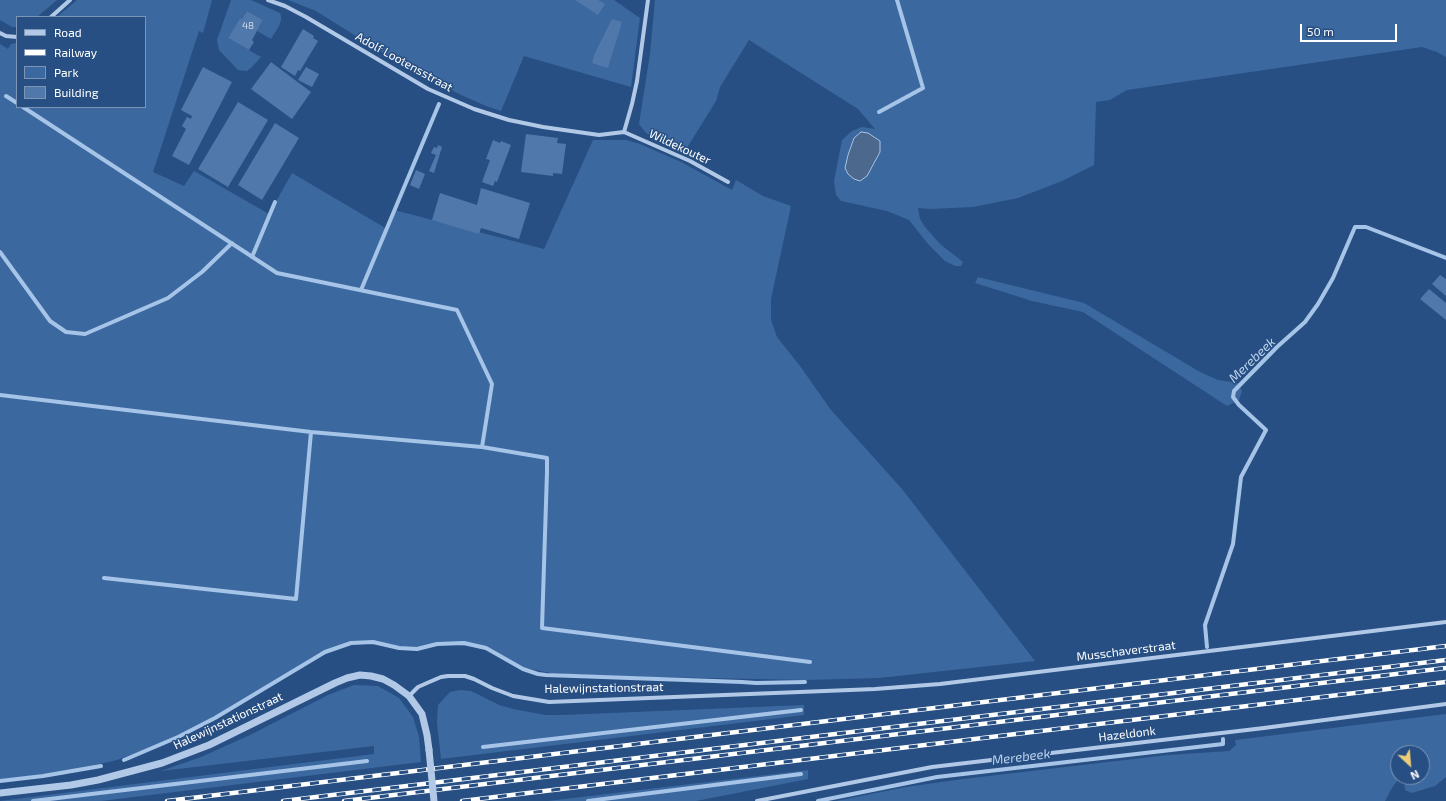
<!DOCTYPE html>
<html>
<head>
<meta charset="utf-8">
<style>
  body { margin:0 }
  #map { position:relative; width:1446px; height:801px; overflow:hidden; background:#274f83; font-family:"Exo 2",sans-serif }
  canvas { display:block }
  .legend { position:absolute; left:16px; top:16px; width:130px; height:92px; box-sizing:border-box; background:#274f83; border:1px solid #7d95b5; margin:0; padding:5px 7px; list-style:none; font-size:12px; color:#fff }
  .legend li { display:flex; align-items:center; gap:8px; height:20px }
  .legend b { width:20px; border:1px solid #7d95b5 }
  .north { position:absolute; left:1390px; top:745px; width:40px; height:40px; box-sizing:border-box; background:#274f83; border:1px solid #7d95b5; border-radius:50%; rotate:154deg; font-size:11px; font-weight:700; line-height:16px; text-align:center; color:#fff }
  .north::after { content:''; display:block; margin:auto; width:14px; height:18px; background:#efcd77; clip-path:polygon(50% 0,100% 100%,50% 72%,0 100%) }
  .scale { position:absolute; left:1300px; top:24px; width:97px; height:18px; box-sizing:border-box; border:2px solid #fff; border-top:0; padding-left:5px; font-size:12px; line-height:14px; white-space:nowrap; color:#fff; -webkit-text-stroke:3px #274f83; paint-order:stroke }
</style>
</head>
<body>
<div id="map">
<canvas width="1446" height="801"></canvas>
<ul class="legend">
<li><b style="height:5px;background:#b1c9e7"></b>Road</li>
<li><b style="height:5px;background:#fff"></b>Railway</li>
<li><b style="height:11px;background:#3c68a0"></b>Park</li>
<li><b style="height:11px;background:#5078ab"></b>Building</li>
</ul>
<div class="north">N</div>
<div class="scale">50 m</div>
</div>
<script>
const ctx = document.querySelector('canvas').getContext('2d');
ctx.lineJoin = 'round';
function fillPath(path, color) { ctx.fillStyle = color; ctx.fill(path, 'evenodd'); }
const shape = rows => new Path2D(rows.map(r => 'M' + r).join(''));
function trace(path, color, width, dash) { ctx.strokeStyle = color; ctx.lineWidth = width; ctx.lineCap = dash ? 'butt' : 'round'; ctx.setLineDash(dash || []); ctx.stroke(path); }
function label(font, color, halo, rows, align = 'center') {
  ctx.font = font + ' "Exo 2",sans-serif'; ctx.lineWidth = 3; ctx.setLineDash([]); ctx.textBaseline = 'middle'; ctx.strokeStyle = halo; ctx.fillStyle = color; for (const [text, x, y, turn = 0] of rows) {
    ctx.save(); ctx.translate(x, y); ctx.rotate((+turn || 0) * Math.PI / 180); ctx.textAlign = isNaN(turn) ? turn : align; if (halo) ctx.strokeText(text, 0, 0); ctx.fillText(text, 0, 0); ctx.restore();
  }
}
const green = shape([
  [0,0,57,0,37,17,17,17,17,27,12,27,0,20],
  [77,0,212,0,203,33,199,31,153,172,184,186,194,171,269,214,292,173,387,229,394,210,544,249,593,140,626,140,640,144,681,162,732,190,736,180,763,196,791,206,771,299,771,320,777,337,800,366,831,410,902,489,1035,661,879,678,806,680,606,676,550,673,527,668,504,659,490,651,472,647,451,644,403,650,386,644,362,641,340,645,308,660,212,721,164,743,117,760,72,770,0,780,0,44,8,49,11,44,17,43,17,107,145,107,145,17,57,17],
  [231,0,251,0,280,13,281,16,281,20,279,26,271,39,257,31,263,20,247,11,242,19,240,18,228,38,261,57,252,67,247,71,238,70,219,50,217,40],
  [288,0,614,0,640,18,631,87,524,56,501,111,486,106,459,94,380,51,316,11],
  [655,0,1446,0,1446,57,1437,52,1422,47,1127,90,1110,100,1096,102,1094,165,1062,181,1018,198,973,207,930,209,918,208,920,219,925,227,940,244,963,262,961,266,955,266,945,261,928,244,909,220,887,211,841,201,836,195,834,181,842,140,852,131,862,127,875,129,858,109,749,40,720,87,716,101,685,151,646,133,639,124,650,54],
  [978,277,1084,303,1200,372,1218,380,1238,383,1242,391,1239,400,1227,406,1083,312,1032,301,975,283],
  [354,685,378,686,399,698,413,717,419,737,421,762,101,801,0,801,374,754,374,746,161,771,201,757,250,735,328,695],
  [460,690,471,691,499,705,513,709,545,715,563,715,804,705,804,715,441,759,437,723,438,705,450,692],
  [1446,714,1446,777,1435,786,1412,793,1405,790,1404,782,1410,777,1422,777,1422,768,1429,764,1425,757,1422,759,1422,753,1398,753,1398,777,1400,777,1392,788,1385,801,836,801,906,787,963,779,1168,755,1229,751,1236,745,1235,740],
  [808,770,808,779,696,801,548,801]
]);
const water = shape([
  [861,132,868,133,880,141,880,152,867,176,860,181,854,179,848,174,845,168,848,155,854,138,861,132]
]);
const stream = shape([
  [6,96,17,103],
  [23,107,277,273,457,310,492,384,482,447,547,458,547,472,542,628,810,662],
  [879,112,923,88,897,0],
  [0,252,50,321,66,332,85,334,168,298,202,272,232,243],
  [252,257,275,202],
  [361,290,439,104],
  [0,395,311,432,482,447],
  [104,578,296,599,311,432],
  [1207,647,1205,625,1233,544,1241,477,1266,430,1239,405,1233,397,1234,391,1277,347,1305,322,1318,304,1333,278,1355,227,1366,227,1446,258],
  [483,747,801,710],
  [124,760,178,737,215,718,325,652,351,643,373,642,399,648,417,649,437,644,464,643,486,648,523,669,538,674,546,675,742,682,756,683,805,682],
  [0,781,43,776,101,766],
  [33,801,367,761],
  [588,801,801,774],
  [818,801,937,777,1223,744,1223,739]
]);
const building = shape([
  [575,0,598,0,605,4,598,15],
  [247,11,263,20,252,40,254,42,249,50,228,38,240,18,242,19],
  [612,19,622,22,608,68,592,63,595,53],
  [303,29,314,36,313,38,318,41,300,71,298,70,295,76,281,67],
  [271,62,311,92,292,119,251,89],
  [203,67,232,82,189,165,172,156,186,129,182,126,187,117,191,119,192,116,181,110],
  [306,67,319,74,312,87,298,80],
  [238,102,268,120,228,187,198,169],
  [275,123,299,138,262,200,238,185],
  [526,134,558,138,557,143,566,144,562,174,553,173,553,176,521,172],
  [493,140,500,143,501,141,511,145,497,182,495,181,493,186,482,182,490,160,486,159],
  [438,145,442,147,434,173,429,171,436,155,431,153,434,147,437,148],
  [416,170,425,174,419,189,410,185],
  [481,188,530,203,519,239,481,228,479,234,432,220,440,193,477,205],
  [1440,275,1446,279,1446,296,1432,284],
  [1429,289,1446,303,1446,320,1420,299]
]);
const minor = shape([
  [268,0,285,6,306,17,428,89,474,109,509,120,543,127,599,135,624,132,632,104,637,81,648,0],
  [51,17,70,0],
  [0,33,6,36,17,37],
  [624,132,690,161,728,182],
  [409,696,418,687,427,683,441,677,448,676,465,676,474,679,492,688,513,696,549,702,875,689,940,684,1446,622],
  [757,801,932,767,1264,728,1446,704]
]);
const tertiary = shape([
  [0,793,71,785,98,780,162,763,209,745,335,683,347,678,360,675,371,676,383,679,394,685,409,696,422,714,427,735,429,750]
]);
const rail = shape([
  [167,801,1446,646],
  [283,801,1446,660],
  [344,801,1446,668],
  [462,801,1446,682]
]);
const tertiaryBridge = shape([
  [429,750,434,801]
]);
const numberNames = [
  ["48",248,26]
];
const streetNames = [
  ["Adolf Lootensstraat",404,62,29],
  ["Wildekouter",680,147,25],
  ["Musschaverstraat",1126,651,-7],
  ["Halewijnstationstraat",604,688,-1],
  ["Halewijnstationstraat",228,721,-25],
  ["Hazeldonk",1127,734,-7]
];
const waterNames = [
  ["Merebeek",1252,360,-44],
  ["Merebeek",1021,757,-7]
];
fillPath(green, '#3c68a0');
fillPath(water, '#4c688d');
trace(water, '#a5c4e7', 1);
trace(stream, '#a5c4e7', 4);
fillPath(building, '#5078ab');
trace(minor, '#b1c9e7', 4);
trace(tertiary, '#b1c9e7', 7);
trace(rail, '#fff', 4.5);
trace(rail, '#274f83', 3, [9]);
trace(tertiaryBridge, '#b1c9e7', 7);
label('10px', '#d3ddea', null, numberNames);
label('12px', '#fff', '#274f83', streetNames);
label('italic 13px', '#bcd3ee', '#274f83', waterNames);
</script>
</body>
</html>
